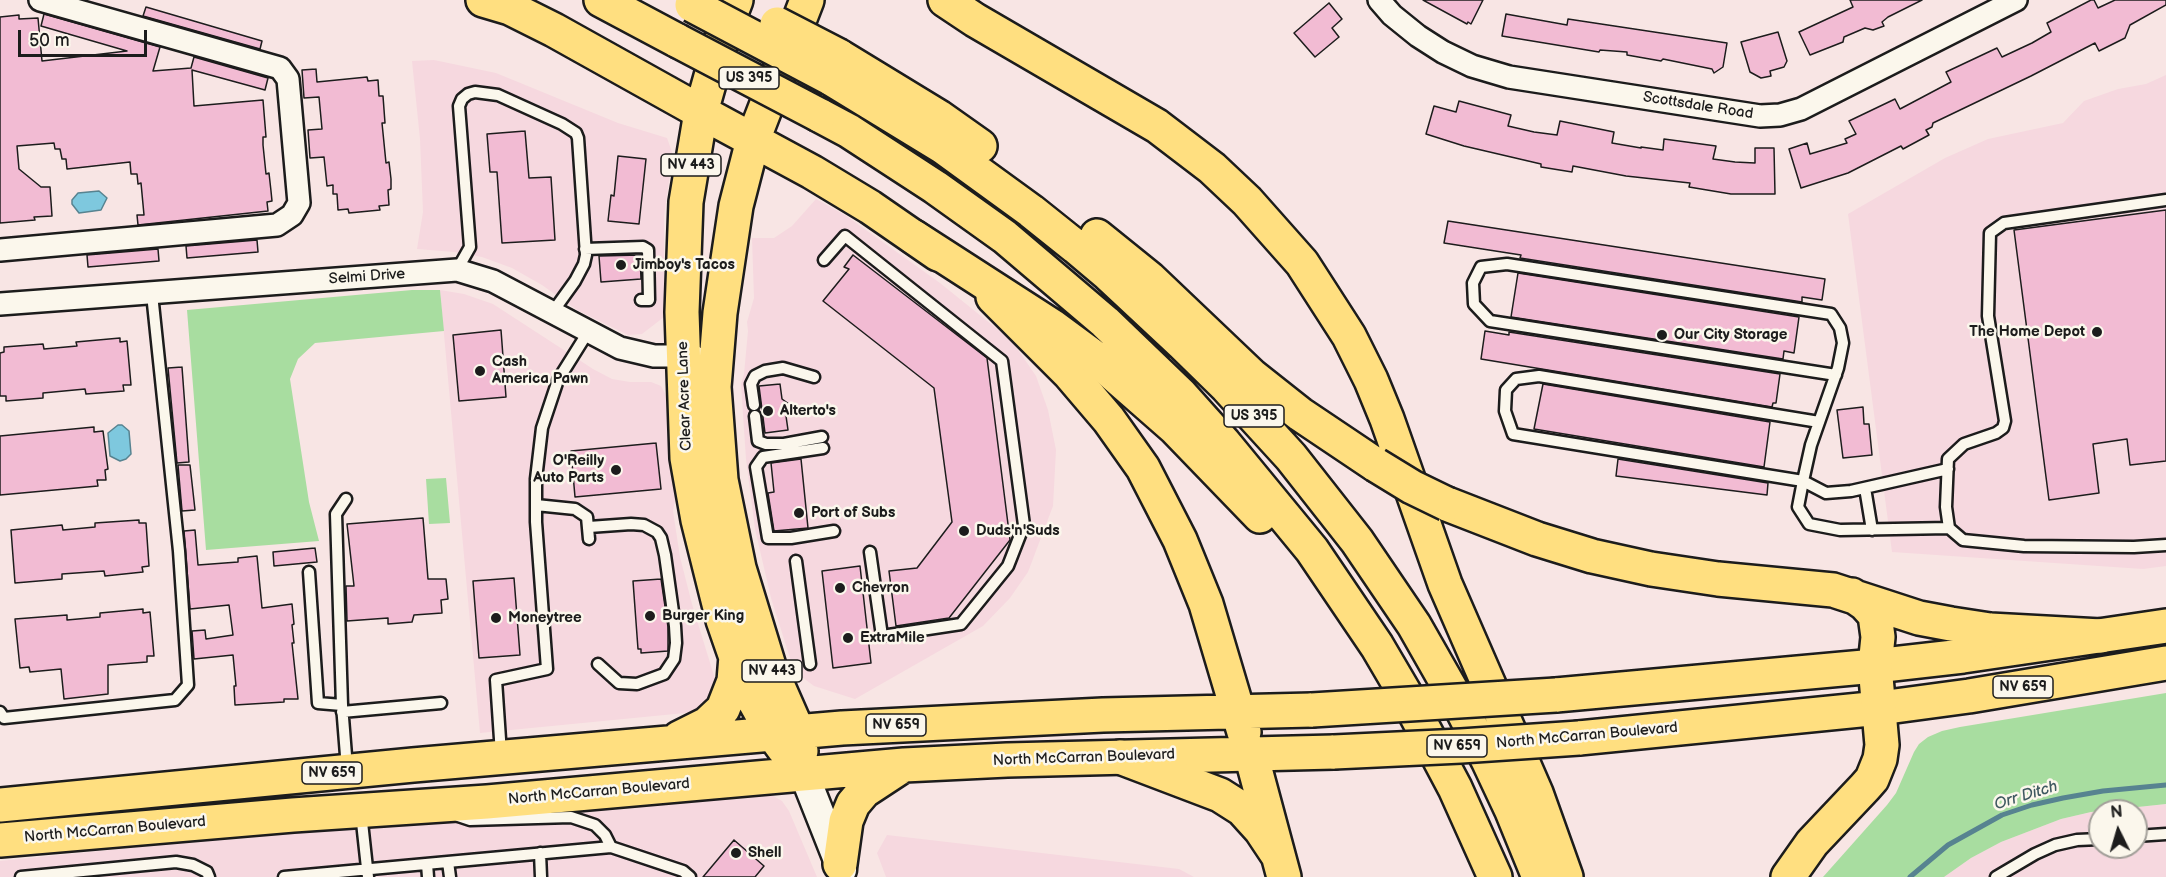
<!DOCTYPE html>
<html>
<head>
<meta charset="utf-8">
<style>
  body { margin:0 }
  #map { position:relative; width:2166px; height:877px; overflow:hidden; background:#f8e5e4; font-family:"Balsamiq Sans",sans-serif }
  canvas { display:block }
  .north { position:absolute; left:2088px; top:799px; width:60px; height:60px; box-sizing:border-box; background:#fbf7ec; border:2px solid #a29f99; border-radius:50%; rotate:355deg; font-size:16px; font-weight:700; line-height:24px; text-align:center; color:#1c1c1c }
  .north::after { content:''; display:block; margin:auto; width:21px; height:27px; background:#1c1c1c; clip-path:polygon(50% 0,100% 100%,50% 72%,0 100%) }
  .scale { position:absolute; left:18px; top:30px; width:129px; height:27px; box-sizing:border-box; border:3px solid #1c1c1c; border-top:0; padding-left:8px; font-size:18px; line-height:21px; white-space:nowrap; color:#1c1c1c; -webkit-text-stroke:4px #fbf7ec; paint-order:stroke }
</style>
</head>
<body>
<div id="map">
<canvas width="2166" height="877"></canvas>
<div class="north">N</div>
<div class="scale">50 m</div>
</div>
<script>
const ctx = document.querySelector('canvas').getContext('2d');
ctx.lineJoin = 'round';
function fillPath(path, color) { ctx.fillStyle = color; ctx.fill(path, 'evenodd'); }
const shape = rows => new Path2D(rows.map(r => 'M' + r).join(''));
function trace(path, color, width, dash) { ctx.strokeStyle = color; ctx.lineWidth = width; ctx.lineCap = dash ? 'butt' : 'round'; ctx.setLineDash(dash || []); ctx.stroke(path); }
function label(font, color, halo, rows, align = 'center') {
  ctx.font = font + ' "Balsamiq Sans",sans-serif'; ctx.lineWidth = 5; ctx.setLineDash([]); ctx.textBaseline = 'middle'; ctx.strokeStyle = halo; ctx.fillStyle = color; for (const [text, x, y, turn = 0] of rows) {
    ctx.save(); ctx.translate(x, y); ctx.rotate((+turn || 0) * Math.PI / 180); ctx.textAlign = isNaN(turn) ? turn : align; if (halo) ctx.strokeText(text, 0, 0); ctx.fillText(text, 0, 0); ctx.restore();
  }
}
const built = shape([
  [434,60,496,73,618,123,667,138,672,152,672,160,664,216,664,317,642,334,628,335,577,310,542,285,512,268,482,257,454,252,417,249,423,212,420,139,412,61],
  [2166,75,2166,566,2143,569,1892,552,1848,214,1945,158,1988,139,2063,123,2084,101,2118,89,2146,84],
  [816,199,845,215,940,283,1012,341,1036,376,1048,410,1056,450,1053,506,1028,572,1010,598,983,626,855,699,814,686,798,674,790,658,771,598,755,529,746,459,741,384,744,374,748,331,747,322,754,298,752,238,774,238,792,226],
  [440,290,464,294,493,304,593,369,612,379,630,382,651,382,661,386,667,397,675,500,673,511,680,557,692,604,715,679,713,693,706,703,696,710,685,713,480,733],
  [761,791,770,794,782,801,789,811,817,877,0,877,0,861,230,838],
  [2166,804,2166,877,1944,877,1971,858,2001,842,2061,819,2091,812],
  [2100,811,2136,811,2136,847,2100,847],
  [887,835,1179,869,1194,877,886,877,877,853]
]);
const green = shape([
  [412,290,440,290,444,331,315,343,298,359,290,379,309,502,319,541,206,550,187,310],
  [446,478,450,523,429,524,426,479],
  [2166,693,2166,804,2091,812,2061,819,2001,842,1971,858,1944,877,1823,877,1887,805,1896,793,1914,752,1919,744,1928,737,1942,731,1960,727]
]);
const water = shape([
  [99,191,107,198,101,210,79,213,72,204,72,200,78,193,99,191],
  [118,425,122,425,129,431,131,454,126,459,120,461,110,456,108,433,118,425]
]);
const stream = shape([
  [1910,877,1948,845,2002,815,2032,805,2063,798,2103,791,2166,785]
]);
const building = shape([
  [1423,0,1483,0,1471,24,1468,22,1467,24,1423,0],
  [1850,0,1922,0,1888,17,1882,22,1884,26,1873,30,1865,28,1844,37,1843,42,1810,55,1799,32,1853,7,1850,0],
  [2091,0,2094,0,2098,8,2115,0,2166,0,2166,5,2130,25,2125,38,2099,51,2095,43,2031,76,1933,123,1932,127,1926,130,1929,135,1903,149,1901,146,1848,173,1801,188,1789,149,1807,143,1810,154,1847,143,1845,139,1856,134,1849,121,1895,99,1900,109,1951,82,1946,72,1997,48,2002,57,2032,43,2051,32,2047,23,2091,0],
  [1329,3,1342,19,1332,28,1339,37,1315,57,1294,33,1329,3],
  [146,7,262,41,260,49,143,16,146,7],
  [44,14,160,47,153,71,191,68,194,57,268,78,265,90,192,70,194,106,263,100,266,137,263,137,263,145,266,174,269,173,271,191,272,201,267,202,268,211,138,225,137,215,144,215,141,183,138,184,137,174,131,174,130,162,67,169,66,159,62,159,60,149,55,149,54,143,17,146,19,169,41,187,50,187,52,216,34,217,35,220,0,223,0,17,19,15,19,19,38,18,42,61,127,51,41,26,44,14],
  [1506,14,1567,25,1568,19,1727,43,1723,67,1714,73,1712,69,1663,59,1661,61,1627,55,1627,52,1600,50,1599,52,1502,36,1506,14],
  [1778,32,1787,61,1784,67,1770,71,1771,76,1761,78,1750,72,1741,42,1778,32],
  [316,69,317,82,367,77,368,81,378,80,379,96,383,96,385,123,382,123,386,163,389,162,391,179,391,189,388,190,389,205,379,206,380,210,349,213,348,209,338,210,337,194,333,194,333,185,327,186,324,157,310,158,308,130,322,129,319,97,304,98,302,70,316,69],
  [1459,101,1511,115,1508,126,1534,132,1557,135,1560,121,1614,132,1612,143,1641,148,1641,147,1663,150,1664,139,1716,146,1713,159,1735,162,1755,163,1755,148,1774,148,1775,194,1731,194,1689,187,1690,183,1626,176,1573,166,1572,172,1541,167,1541,164,1464,146,1426,134,1434,106,1456,112,1459,101],
  [525,131,529,178,551,177,555,240,502,243,497,172,490,172,487,134,525,131],
  [618,156,646,159,639,224,608,221,611,195,614,196,618,156],
  [2166,210,2166,461,2130,465,2127,439,2093,444,2099,493,2049,500,2014,230,2166,210],
  [1448,221,1825,279,1822,300,1802,297,1802,302,1520,258,1521,255,1444,243,1448,221],
  [257,240,258,252,187,258,186,246,257,240],
  [158,249,159,261,88,267,87,255,158,249],
  [640,255,641,279,601,282,599,256,640,255],
  [853,255,987,358,1010,540,949,618,896,626,889,571,917,568,952,522,934,388,823,301,849,269,844,267,853,255],
  [1518,273,1799,317,1794,353,1784,351,1783,359,1511,317,1518,273],
  [501,330,506,397,459,401,453,335,501,330],
  [1485,331,1509,335,1509,332,1780,374,1776,403,1773,403,1772,407,1481,359,1485,331],
  [120,338,120,342,127,341,131,385,123,385,124,391,86,394,85,389,43,393,43,398,6,401,6,396,0,396,0,353,4,352,4,347,43,344,44,349,77,346,76,342,120,338],
  [182,367,189,462,177,463,168,368,182,367],
  [780,384,782,399,789,404,790,416,786,416,788,430,765,433,759,386,780,384],
  [1543,384,1770,422,1764,467,1534,429,1543,384],
  [1863,407,1864,424,1869,424,1872,455,1843,458,1837,410,1863,407],
  [94,427,94,432,103,431,108,469,105,470,106,480,97,480,98,486,0,495,0,436,94,427],
  [656,443,661,489,575,497,571,451,656,443],
  [801,459,808,528,774,531,768,493,774,492,771,463,801,459],
  [1618,459,1768,483,1767,495,1616,476,1618,459],
  [178,465,190,465,195,510,182,511,178,465],
  [423,518,428,579,446,579,448,599,441,600,442,613,414,615,412,622,388,624,388,618,347,621,346,586,354,586,347,524,423,518],
  [139,520,139,523,146,523,149,566,142,567,143,572,105,576,104,571,62,574,62,579,15,583,11,530,62,525,63,530,95,527,95,523,139,520],
  [195,530,198,565,238,562,238,558,257,556,262,608,292,604,294,624,292,625,294,643,292,643,298,699,284,699,284,702,235,705,234,686,236,686,233,655,194,659,192,631,205,630,206,639,233,635,229,605,190,609,184,531,195,530],
  [315,548,317,562,274,566,273,552,315,548],
  [860,566,871,663,833,668,822,571,860,566],
  [514,578,520,655,479,658,473,581,514,578],
  [661,579,668,627,668,651,641,653,641,649,638,649,633,581,661,579],
  [143,609,143,613,150,612,154,656,147,656,147,662,108,665,108,694,64,699,61,669,30,672,29,667,20,668,15,619,67,615,67,620,100,617,100,613,143,609],
  [734,840,764,866,755,877,703,877,734,840]
]);
const lane = shape([
  [2166,200,2004,223,1990,233,1988,316,2005,421,2003,428,1996,433,1964,444,1948,459,1946,507,1949,528,1963,540,2024,546,2134,547,2166,545],
  [585,249,643,247,648,250,649,300,641,300],
  [824,260,845,236,1002,361,1024,525,1008,566,961,624,882,636,870,552],
  [457,270,470,247,459,106,462,99,468,94,475,92,498,95,562,124,576,133,578,138,586,255,584,264,575,281,552,313],
  [1836,375,1490,321,1474,304,1473,283,1481,267,1507,264,1831,314,1840,328,1843,343,1838,368,1811,445,1803,481,1826,493,1851,491,1948,469],
  [754,405,751,384,755,376,765,371,783,368,814,377],
  [755,416,758,441,766,444,784,444,822,437],
  [1819,422,1539,376,1516,379,1506,390,1505,411,1513,434,1803,481,1798,507,1809,524,1840,530,1949,528],
  [823,448,763,457,756,467,768,538,791,538,834,531],
  [1865,488,1872,530],
  [346,499,336,514,342,705,347,768],
  [536,505,575,509,587,517,589,539],
  [589,527,631,524,644,525,657,532,661,538,665,555,675,626,676,643,674,659,664,674,637,684,619,683,598,664],
  [796,561,810,664],
  [309,572,318,703,342,705],
  [0,712,4,718,175,700,188,685,179,551,152,294],
  [342,712,441,703],
  [501,754,496,680,547,669,536,522,536,479,542,428,558,380,588,332],
  [361,813,368,877],
  [458,816,470,820,571,817,595,825,605,835,611,847],
  [2136,836,2166,834],
  [540,853,541,877],
  [448,862,450,877],
  [427,864,428,877],
  [21,877,176,862,193,865,207,872,209,877],
  [284,877,611,847,683,871,690,877],
  [1996,877,2035,854,2055,845,2077,840,2100,839]
]);
const street = shape([
  [1379,0,1392,15,1418,36,1443,52,1472,66,1509,77,1760,116,1780,115,1801,109,2016,0],
  [0,250,277,225,292,215,299,203,288,79,280,68,40,0],
  [0,304,457,270,493,281,620,348,654,356,694,356]
]);
const secondary = shape([
  [804,774,842,870]
]);
const primary = shape([
  [736,0,723,34,701,112,686,202,682,312,687,458,698,520,723,620,740,669,754,700,773,734,784,749],
  [701,112,812,172,870,207,938,254],
  [993,297,1069,373,1109,420,1143,468,1180,540,1206,604,1244,732],
  [1556,695,1875,666,1963,656,2166,626],
  [679,738,707,724,723,709,734,681,736,656],
  [1579,738,1880,708,1969,696,2166,663],
  [801,751,798,732,769,666,739,568,721,480,714,387,720,313,736,206,753,140,807,0],
  [0,805,413,765,842,728,1103,715,1312,710],
  [0,840,293,815,487,802,904,765,1007,760,1334,752],
  [840,864,846,821,853,804,864,791,899,768]
]);
const highway = shape([
  [483,0,510,8,554,30,701,112],
  [601,0,678,41],
  [945,0,975,20,1157,126,1212,168,1247,201,1302,263,1349,336,1371,380,1387,419,1445,584,1536,793,1566,877],
  [839,56,939,117,980,146],
  [830,78,943,147,1031,211,1076,247,1108,274,1183,344,1227,387,1291,457,1357,541,1414,625,1463,711,1488,760,1512,811,1539,877],
  [819,115,849,131,935,187,1005,237,1105,322,1181,395,1224,443,1312,550,1377,646,1404,692,1455,788,1495,877],
  [1097,236,1149,278,1252,376,1300,414,1376,465],
  [914,237,1052,326,1094,357,1175,428,1260,516],
  [1447,504,1537,539,1592,556,1651,569,1718,579,1833,590,1919,618,1951,624,1990,630,2101,636],
  [1251,754,1284,877],
  [1120,757,1220,795,1242,809,1261,830,1277,854],
  [1788,877,1812,843,1865,787,1872,779,1880,759,1882,745,1875,666,1878,637,1875,615,1865,604,1852,595]
]);
const primaryBridge = shape([
  [1312,710,1556,695],
  [1334,752,1461,746,1579,738]
]);
const highwayBridge = shape([
  [692,5,830,78],
  [777,24,839,56],
  [678,41,819,115],
  [1376,465,1412,487,1447,504]
]);
const markers = [
  [621,265,6,"#1c1c1c"],
  [2097,332,6,"#1c1c1c"],
  [1662,335,6,"#1c1c1c"],
  [480,371,6,"#1c1c1c"],
  [768,411,6,"#1c1c1c"],
  [616,470,6,"#1c1c1c"],
  [799,513,6,"#1c1c1c"],
  [964,531,6,"#1c1c1c"],
  [840,588,6,"#1c1c1c"],
  [650,616,6,"#1c1c1c"],
  [496,618,6,"#1c1c1c"],
  [848,638,6,"#1c1c1c"],
  [736,853,6,"#1c1c1c"]
];
const shields = [
  [749,78,60],
  [691,165,60],
  [1254,416,60],
  [772,671,60],
  [2023,687,60],
  [896,725,60],
  [1457,746,60],
  [332,773,60]
];
const shieldNames = [
  ["US 395",749,78],
  ["NV 443",691,165],
  ["US 395",1254,416],
  ["NV 443",772,671],
  ["NV 659",2023,687],
  ["NV 659",896,725],
  ["NV 659",1457,746],
  ["NV 659",332,773]
];
const streetNames = [
  ["Scottsdale Road",1698,106,9],
  ["Selmi Drive",367,277,-4],
  ["Clear Acre Lane",685,396,-92],
  ["North McCarran Boulevard",1587,736,-5],
  ["North McCarran Boulevard",1084,758,-2],
  ["North McCarran Boulevard",599,792,-5],
  ["North McCarran Boulevard",115,830,-5]
];
const poiNames = [
  ["Jimboy's Tacos",633,265],
  ["The Home Depot",2085,332,"right"],
  ["Our City Storage",1674,335],
  ["Cash",492,362],
  ["America Pawn",492,379],
  ["Alterto's",780,411],
  ["O'Reilly",604,461,"right"],
  ["Auto Parts",604,478,"right"],
  ["Port of Subs",811,513],
  ["Duds'n'Suds",976,531],
  ["Chevron",852,588],
  ["Burger King",662,616],
  ["Moneytree",508,618],
  ["ExtraMile",860,638],
  ["Shell",748,853]
];
const waterNames = [
  ["Orr Ditch",2026,796,-17]
];
fillPath(built, '#f6d8df');
fillPath(green, '#a8dda0');
fillPath(water, '#7ec8de');
trace(water, '#578390', 1.5);
trace(stream, '#578390', 5);
fillPath(building, '#f2bbd3');
trace(building, '#1c1c1c', 1.5);
trace(lane, '#1c1c1c', 15);
trace(street, '#1c1c1c', 26);
trace(secondary, '#1c1c1c', 33);
trace(primary, '#1c1c1c', 38);
trace(highway, '#1c1c1c', 38);
trace(lane, '#fbf7ec', 10);
trace(street, '#fbf7ec', 21);
trace(secondary, '#fbf7ec', 28);
trace(primary, '#ffdf80', 33);
trace(highway, '#ffdf80', 33);
trace(primaryBridge, '#1c1c1c', 38, []);
trace(highwayBridge, '#1c1c1c', 38, []);
trace(primaryBridge, '#ffdf80', 33);
trace(highwayBridge, '#ffdf80', 33);
for (const [x, y, r, color] of markers) { const dot = new Path2D(); dot.arc(x, y, r, 0, 2 * Math.PI); ctx.fillStyle = color; ctx.fill(dot); trace(dot, '#fbf7ec', 2); }
for (const [x, y, w] of shields) { const box = new Path2D(); box.roundRect(x - w / 2, y - 11, w, 22, 4.5); ctx.fillStyle = '#fbf7ec'; ctx.fill(box); trace(box, '#1c1c1c', 1.5); }
label('bold 14px', '#1c1c1c', null, shieldNames);
label('15px', '#1c1c1c', '#fbf7ec', streetNames);
label('bold 15px', '#1c1c1c', '#fbf7ec', poiNames, 'left');
label('italic 16px', '#3e5860', '#fbf7ec', waterNames);
</script>
</body>
</html>
